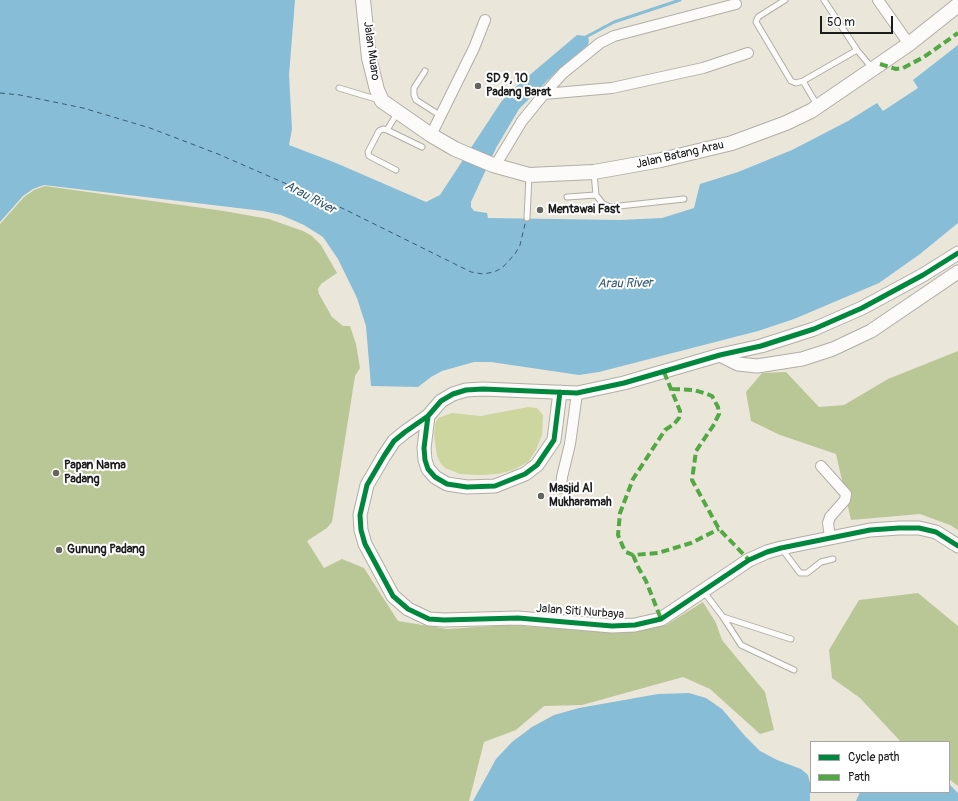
<!DOCTYPE html>
<html>
<head>
<meta charset="utf-8">
<style>
  body { margin:0 }
  #map { position:relative; width:958px; height:801px; overflow:hidden; background:#ebe6da; font-family:Pangolin,sans-serif }
  canvas { display:block }
  .legend { position:absolute; left:810px; top:741px; width:140px; height:52px; box-sizing:border-box; background:#fff; border:1px solid #a4a4a4; margin:0; padding:5px 7px; list-style:none; font-size:12px; color:#1c1c1c }
  .legend li { display:flex; align-items:center; gap:8px; height:20px }
  .legend b { width:20px; border:1px solid #a4a4a4 }
  .scale { position:absolute; left:820px; top:16px; width:73px; height:18px; box-sizing:border-box; border:2px solid #1c1c1c; border-top:0; padding-left:5px; font-size:12px; line-height:14px; white-space:nowrap; color:#1c1c1c; -webkit-text-stroke:3px #fff; paint-order:stroke }
</style>
</head>
<body>
<div id="map">
<canvas width="958" height="801"></canvas>
<ul class="legend">
<li><b style="height:5px;background:#00873e"></b>Cycle path</li>
<li><b style="height:5px;background:#52a943"></b>Path</li>
</ul>
<div class="scale">50 m</div>
</div>
<script>
const ctx = document.querySelector('canvas').getContext('2d');
ctx.lineJoin = 'round';
function fillPath(path, color) { ctx.fillStyle = color; ctx.fill(path, 'evenodd'); }
const shape = rows => new Path2D(rows.map(r => 'M' + r).join(''));
function trace(path, color, width, dash) { ctx.strokeStyle = color; ctx.lineWidth = width; ctx.lineCap = dash ? 'butt' : 'round'; ctx.setLineDash(dash || []); ctx.stroke(path); }
function label(font, color, halo, rows, align = 'center') {
  ctx.font = font + ' Pangolin,sans-serif'; ctx.lineWidth = 4; ctx.setLineDash([]); ctx.textBaseline = 'middle'; ctx.strokeStyle = halo; ctx.fillStyle = color; for (const [text, x, y, turn = 0] of rows) {
    ctx.save(); ctx.translate(x, y); ctx.rotate((+turn || 0) * Math.PI / 180); ctx.textAlign = isNaN(turn) ? turn : align; if (halo) ctx.strokeText(text, 0, 0); ctx.fillText(text, 0, 0); ctx.restore();
  }
}
const green = shape([
  [528,407,537,408,543,415,542,435,536,450,528,462,513,470,498,474,480,475,460,474,445,468,441,464,437,456,434,435,435,424,438,418,452,413,481,416]
]);
const forest = shape([
  [45,186,224,211,269,219,303,231,312,236,321,245,337,273,321,284,318,289,319,294,332,317,343,326,350,326,356,344,360,368,355,376,332,522,327,528,307,541,324,568,342,559,364,568,398,621,447,629,508,625,624,633,666,625,703,602,716,623,722,640,765,692,774,730,760,734,710,689,683,677,582,705,544,706,516,730,484,742,469,801,0,801,0,224,24,197,34,190],
  [958,351,958,530,950,525,920,514,851,520,836,454,780,435,751,421,746,392,762,373,786,372,819,407,844,405,888,379],
  [918,593,958,626,958,786,949,779,949,742,901,742,860,698,832,678,829,650,859,600]
]);
const water = shape([
  [0,0,295,0,289,75,292,129,289,145,336,163,426,202,440,195,501,102,512,90,577,35,587,36,589,40,588,45,557,71,519,109,496,148,471,202,471,207,474,211,487,213,488,218,620,220,662,218,694,208,700,184,738,172,792,150,848,121,877,103,883,111,918,88,913,80,958,45,958,223,920,254,879,283,794,319,758,331,599,372,579,375,491,362,474,362,442,371,431,377,418,387,371,386,366,326,357,298,338,259,323,237,304,225,281,215,263,211,44,185,33,189,23,196,0,222],
  [689,693,706,698,722,709,745,736,760,751,777,760,801,769,808,775,810,783,810,801,473,801,496,759,512,742,532,727,554,715,579,708,658,694],
  [949,784,958,793,958,801,856,801,860,792,949,792]
]);
const stream = shape([
  [584,38,614,22,680,0]
]);
const ferry = shape([
  [0,93,20,95,83,108,150,128,218,154,344,209,471,272,483,274,494,272,502,268,515,254,520,245,526,220]
]);
const service = shape([
  [785,0,758,17,756,22,791,81,796,83,803,81,857,50],
  [824,0,857,50,872,68],
  [425,71,414,88,414,95,416,100,441,116],
  [803,81,817,105],
  [339,88,379,100],
  [387,130,398,112],
  [396,170,369,156,368,152,379,131,383,129,387,130,422,147],
  [594,173,596,195,603,204,610,207,684,199],
  [567,197,596,195],
  [527,218,529,176],
  [782,549,800,573,807,573,821,562,833,559],
  [704,592,723,617,741,645,794,670],
  [723,617,791,639]
]);
const minor = shape([
  [878,0,909,44],
  [544,94,612,88,703,68,748,53],
  [431,135,474,48,485,20],
  [495,166,522,121,544,94,563,73,600,43,614,36,736,4],
  [821,466,846,494,845,500,830,517,828,523,830,537],
  [561,488,562,477,570,444,577,393]
]);
const tertiary = shape([
  [720,355,738,364,757,366,802,359,833,349,871,331,958,272],
  [560,392,554,440,537,465,525,474,495,486,467,487,447,484,435,477,428,469,425,460,424,448,428,416,441,401,453,394,466,390,483,389,577,393,624,383,720,355,761,346,814,329,862,308,923,275,958,253],
  [428,416,405,432,394,441,384,456,367,485,360,515,361,530,365,544,393,596,408,609,429,619,444,620,518,618,612,626,635,625,661,619,749,560,767,552,781,548,870,530,899,528,919,528,936,532,958,546]
]);
const secondary = shape([
  [363,0,369,58,377,90,382,101,431,135,455,149,493,165,529,175,594,172,661,160,732,143,786,123,811,111,880,64,909,44,958,5]
]);
const quiet = shape([
  [880,64,896,69,903,68,924,57,958,33],
  [664,372,680,411,679,418,674,424,665,430,633,479,620,513,618,535,623,547,626,552,633,555,658,553,691,543,719,529],
  [672,389,694,390,707,394,712,396,718,407,719,414,713,426,696,451,692,480,719,529,749,560],
  [633,555,638,567,646,581,661,619]
]);
const cycleway = shape([
  [560,392,554,440,537,465,525,474,495,486,467,487,447,484,435,477,428,469,425,460,424,448,428,416,441,401,453,394,466,390,483,389,577,393,624,383,720,355,761,346,814,329,862,308,923,275,958,253],
  [428,416,405,432,394,441,384,456,367,485,360,515,361,530,365,544,393,596,408,609,429,619,444,620,518,618,612,626,635,625,661,619,749,560,767,552,781,548,870,530,899,528,919,528,936,532,958,546]
]);
const markers = [
  [478,86,4,"#64635e"],
  [540,210,4,"#64635e"],
  [56,473,4,"#64635e"],
  [541,496,4,"#64635e"],
  [59,550,4,"#64635e"]
];
const streetNames = [
  ["Jalan Muaro",371,51,82],
  ["Jalan Batang Arau",680,155,-13],
  ["Jalan Siti Nurbaya",580,612,4]
];
const poiNames = [
  ["SD 9, 10",486,79],
  ["Padang Barat",486,93],
  ["Mentawai Fast",548,210],
  ["Papan Nama",64,466],
  ["Padang",64,480],
  ["Masjid Al",549,489],
  ["Mukharamah",549,503],
  ["Gunung Padang",67,550]
];
const waterNames = [
  ["Arau River",310,198,28],
  ["Arau River",625,284,-1]
];
fillPath(green, '#cdd69e');
fillPath(forest, '#b9c797');
fillPath(water, '#87bdd7');
trace(stream, '#87bdd7', 3);
trace(ferry, '#395d70', 1, [5, 4]);
trace(service, '#b1aea7', 7);
trace(minor, '#b1aea7', 12);
trace(tertiary, '#b1aea7', 15);
trace(secondary, '#b1aea7', 16);
trace(service, '#fcfbf9', 5);
trace(minor, '#fcfbf9', 10);
trace(tertiary, '#fcfbf9', 13);
trace(secondary, '#fcfbf9', 14);
trace(quiet, '#52a943', 4, [8, 4]);
trace(cycleway, '#00873e', 5);
for (const [x, y, r, color] of markers) { const dot = new Path2D(); dot.arc(x, y, r, 0, 2 * Math.PI); ctx.fillStyle = color; ctx.fill(dot); trace(dot, '#fff', 1.5); }
label('12px', '#1c1c1c', '#fff', streetNames);
label('bold 12px', '#1c1c1c', '#fff', poiNames, 'left');
label('italic 13px', '#395d70', '#fff', waterNames);
</script>
</body>
</html>
